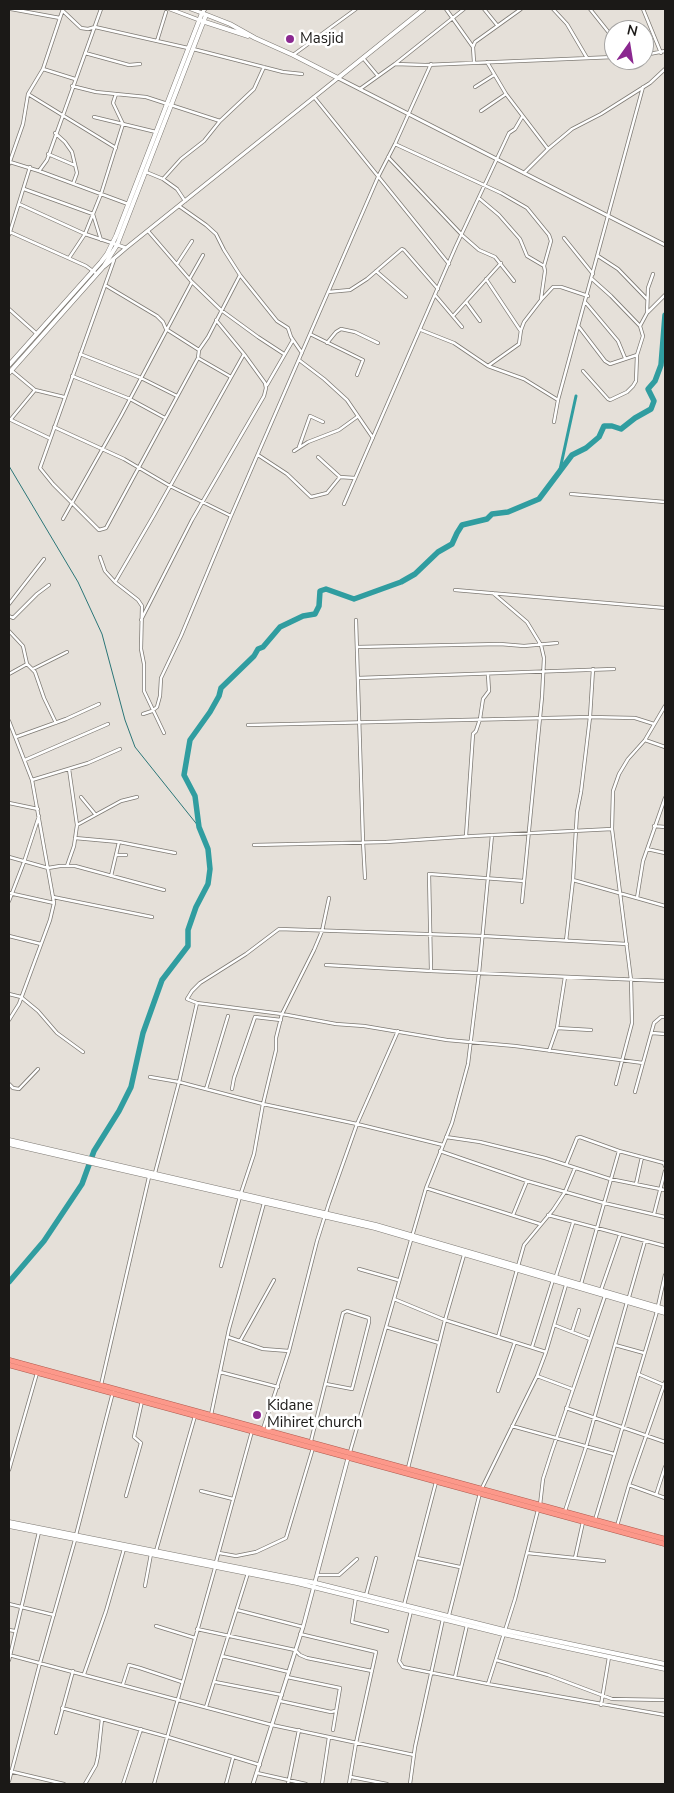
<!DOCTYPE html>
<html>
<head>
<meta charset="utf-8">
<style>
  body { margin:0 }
  #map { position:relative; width:674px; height:1793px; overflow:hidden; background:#e5e0d9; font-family:"Nunito Sans",sans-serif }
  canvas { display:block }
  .frame { position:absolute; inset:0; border:10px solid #1b1917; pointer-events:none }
  .north { position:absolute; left:604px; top:20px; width:50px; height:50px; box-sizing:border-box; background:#fff; border:1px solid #a4a3a2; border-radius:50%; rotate:13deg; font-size:14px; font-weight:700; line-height:20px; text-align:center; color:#1b1917 }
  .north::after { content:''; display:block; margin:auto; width:18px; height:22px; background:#8b2890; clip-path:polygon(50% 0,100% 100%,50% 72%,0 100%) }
</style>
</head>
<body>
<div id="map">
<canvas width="674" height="1793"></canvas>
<div class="frame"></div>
<div class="north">N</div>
</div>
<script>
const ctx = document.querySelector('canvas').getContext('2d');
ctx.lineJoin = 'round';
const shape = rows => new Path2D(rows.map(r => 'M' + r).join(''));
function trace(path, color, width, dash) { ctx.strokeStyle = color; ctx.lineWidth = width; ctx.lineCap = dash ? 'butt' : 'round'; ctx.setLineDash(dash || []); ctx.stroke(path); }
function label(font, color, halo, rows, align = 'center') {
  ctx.font = font + ' "Nunito Sans",sans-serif'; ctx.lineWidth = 5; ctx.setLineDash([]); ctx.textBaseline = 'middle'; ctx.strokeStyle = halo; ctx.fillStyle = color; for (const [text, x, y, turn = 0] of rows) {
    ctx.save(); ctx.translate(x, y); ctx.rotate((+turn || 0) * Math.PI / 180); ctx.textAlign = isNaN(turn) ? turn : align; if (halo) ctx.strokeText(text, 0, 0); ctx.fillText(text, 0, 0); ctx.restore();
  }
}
const stream = shape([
  [9,466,78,582,102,634,125,720,135,747,199,827]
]);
const canal = shape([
  [559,474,576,396]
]);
const river = shape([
  [9,1282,44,1241,82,1184,94,1151,119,1111,131,1087,143,1033,162,980,188,946,188,930,196,907,208,884,210,869,208,849,199,827,195,796,184,775,190,740,210,712,219,696,221,688,254,656,258,649,263,647,280,627,303,616,315,614,319,606,320,591,326,589,354,599,401,582,415,574,438,552,452,544,457,533,462,525,487,519,492,514,508,512,539,499,572,455,586,448,599,437,604,426,612,426,621,429,635,418,651,409,654,401,648,389,655,381,661,365,665,315]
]);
const minor = shape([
  [11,9,60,18],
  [446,9,473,47],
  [484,9,497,25],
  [553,9,567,24,587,58],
  [590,9,614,39],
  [643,9,661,53],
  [63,11,81,28,88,29,95,27,188,48],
  [157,41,166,12],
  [193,49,283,72,302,74],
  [85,53,129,65,140,64],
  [293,55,356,9],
  [644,55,665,51],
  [363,58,378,76],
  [474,62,473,47,475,42,521,9],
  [487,62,506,94,548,149],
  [395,64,425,65,614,57],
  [43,69,75,79],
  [72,86,96,92,146,97,220,121],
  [475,87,494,75],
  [360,89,395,64,464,9],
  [28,94,116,148],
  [314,97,449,264],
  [481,111,506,94],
  [94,117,156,132],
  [55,133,65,142,72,152,77,173,73,184],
  [395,144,501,193,527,208,549,235,551,241,544,266],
  [48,154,74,165],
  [388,157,463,236,479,250,495,257,514,281],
  [10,162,39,171,128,204],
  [9,164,23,124,28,94,43,69,63,9],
  [39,171,47,160,101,9],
  [146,172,163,179,177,189,185,201],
  [524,173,548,149,572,129,601,114,650,83,665,69],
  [163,179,181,159,204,141,220,121,254,89,264,67],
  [24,189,93,214,101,240],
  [480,199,499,215,520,239,527,256,544,266,545,271,541,299],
  [19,204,85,234,112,243],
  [179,206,206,225,216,234,224,250,240,275],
  [148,231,192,282,221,310,258,337,284,354],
  [10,232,86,266,97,274],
  [9,235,30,167],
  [564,238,593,274],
  [598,256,618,269,647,299],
  [69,258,85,234,101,194,123,124,113,103,116,94],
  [114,260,40,468,53,484,99,530,106,528,198,358,199,350,208,337,240,275,277,321,288,328,291,337,302,353],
  [177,264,192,241],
  [376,271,406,297],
  [190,278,203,255],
  [486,279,520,330],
  [592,279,611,296,640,326],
  [105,285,157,316,163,322,166,329,199,350],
  [328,292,350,290,367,279,402,249,404,250,438,289],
  [435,295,462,327],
  [466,302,480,321],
  [586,303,618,341,625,358],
  [9,309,37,334],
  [648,312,665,295],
  [454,315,501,263],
  [579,327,605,361,610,364,637,355],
  [421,330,454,343,488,366,524,379,558,400],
  [310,334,363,360,357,375],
  [327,343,336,332,341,329,355,332,378,343],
  [80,354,141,378,177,396],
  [198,358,231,377],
  [299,360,324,379,347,400,373,438],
  [488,366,519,344,521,330,524,322,541,300,553,287,561,287,588,296],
  [11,370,35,390],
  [583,371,608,399,610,400,627,392,633,386,636,381,637,355,643,336,640,326,647,313,648,288,653,274],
  [72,376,130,399,165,418],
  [267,385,293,340],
  [9,419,49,438],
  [11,419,35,390,64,397],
  [554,422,558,400,643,87],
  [54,427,124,459,170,486,231,516],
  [299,447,310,416,323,422],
  [294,451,308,442,339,430,357,417],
  [258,455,287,474,311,497,327,493,340,477,355,478],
  [318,457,340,477],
  [571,494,665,502],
  [344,504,456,246,509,133,515,129,522,117],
  [63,519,121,416,192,282],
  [100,557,105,571,115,582,138,600,142,606,141,649,144,664,144,691,164,733],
  [115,582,154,515,244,354],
  [455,590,665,608],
  [493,593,527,622,541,645,544,658,542,697,522,902],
  [9,604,44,559],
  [9,616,13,618,37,594,49,585],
  [141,620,192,520,264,396,266,388,265,383,244,354,216,320],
  [356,620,363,842,365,878],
  [9,631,23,646,27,664,35,672,44,698,56,723],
  [357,647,500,644,524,646,557,643],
  [33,669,67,652],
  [9,674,27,664],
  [358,678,614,669],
  [143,714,152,711,157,707,160,696,161,678,181,636,231,516,378,177,395,144,431,64],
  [9,721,32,780,54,903,50,920,19,1004,9,1020],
  [248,725,590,717,635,718,654,724],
  [16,737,66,719,99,704],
  [645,740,665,747],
  [25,760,108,724],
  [32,780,88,763,120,749],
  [81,797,95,814],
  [9,803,38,809],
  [77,825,121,801,137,797],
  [654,826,665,827],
  [466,836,473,734,476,731,480,719,483,699,489,691,488,675],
  [75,838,119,842,175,853],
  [254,845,386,842,474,836,612,829],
  [647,849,665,853],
  [117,855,126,855],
  [9,857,48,868,60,866,75,866,164,890],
  [67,866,74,846,77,825,69,769],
  [111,876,119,842],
  [573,880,665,906],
  [9,893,54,903],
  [53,897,152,917],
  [637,898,643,861,665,798],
  [9,901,24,862,39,816],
  [9,936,41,944],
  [566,941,573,880,577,812,581,792,590,717,593,669],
  [326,965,431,971,665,981],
  [431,971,429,874,524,881],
  [9,994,21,997,38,1011,57,1033,83,1052],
  [197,1003,282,1014,336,1024,364,1026,447,1040,515,1046,643,1063],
  [557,1028,591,1030],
  [652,1033,665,1034],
  [549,1051,557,1028,565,977],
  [150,1077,179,1082,263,1104,357,1124,443,1145],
  [9,1084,13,1088,19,1089,38,1069],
  [616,1084,632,1023,631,980,612,829,613,791,619,774,628,759,645,740,665,706],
  [206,1089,228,1016],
  [232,1089,234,1078,255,1017,281,1020],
  [635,1092,654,1023,661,1017,665,1017],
  [446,1137,480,1142,545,1158,610,1179,665,1190],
  [440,1151,527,1181,604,1203,665,1217],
  [566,1165,577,1138,580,1137,619,1151,664,1163,665,1166],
  [155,1173,179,1082,197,1003,187,999,192,991,200,983,246,954,279,929,483,936,627,944],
  [636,1184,642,1157],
  [426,1188,540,1224],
  [654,1214,665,1171],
  [513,1215,527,1181],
  [548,1215,665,1246],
  [221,1266,241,1193,254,1154,263,1104,276,1050,276,1038,282,1014,314,950,322,931,329,898],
  [359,1269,398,1280],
  [556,1276,573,1223],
  [581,1284,619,1151],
  [601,1290,620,1235],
  [629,1297,645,1241],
  [394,1299,445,1320,546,1352],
  [554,1325,590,1339],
  [386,1327,439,1343],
  [572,1332,579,1310],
  [228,1337,263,1349,289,1351],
  [498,1337,524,1245,553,1210,565,1192,575,1168],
  [240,1341,274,1280],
  [615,1345,644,1353],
  [532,1347,553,1280],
  [220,1372,278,1387],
  [638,1374,664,1385],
  [537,1376,572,1389],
  [101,1385,149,1177],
  [498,1391,515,1342],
  [566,1408,665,1442],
  [211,1415,229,1329,264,1203],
  [512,1426,614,1454],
  [263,1429,289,1351,317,1241,329,1203,357,1124,398,1031],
  [311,1441,343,1313,347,1311,369,1318,369,1322,352,1389,326,1384],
  [350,1452,426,1188,452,1123,468,1064,479,973,492,835],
  [408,1468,445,1320,464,1255],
  [9,1470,37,1373],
  [629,1485,665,1498],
  [482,1488,537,1376,546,1352,566,1285],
  [201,1491,233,1499],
  [656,1495,665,1467],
  [126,1496,141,1443,134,1437,142,1401],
  [540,1505,543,1479,551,1454,605,1296],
  [565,1511,586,1447,627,1302],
  [595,1520,656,1315,665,1275],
  [617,1526,629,1485,665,1382],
  [76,1535,113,1392],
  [156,1551,195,1416],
  [219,1553,236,1556,256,1552,286,1538,313,1448],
  [527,1553,604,1561],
  [417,1558,460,1567],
  [575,1558,583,1522],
  [216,1562,252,1431],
  [318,1575,339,1575,357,1559],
  [145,1586,151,1554],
  [366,1595,376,1558],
  [356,1597,352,1622,387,1631],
  [9,1604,54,1615],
  [404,1605,436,1482],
  [237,1610,303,1627],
  [411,1611,399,1661,403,1667,488,1684,665,1715],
  [449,1615,480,1493],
  [156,1626,195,1638],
  [197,1629,295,1650,300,1655,307,1658,372,1671],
  [9,1630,15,1631],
  [300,1634,376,1652,356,1743,349,1784],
  [9,1655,272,1725,414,1755],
  [222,1656,289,1672],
  [9,1660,39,1532],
  [496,1660,548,1675,612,1699,665,1700],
  [84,1674,106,1611,124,1549],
  [287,1677,340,1688,333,1730],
  [455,1677,467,1625],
  [215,1682,282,1695],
  [123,1684,129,1665,140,1668,182,1682],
  [488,1684,515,1599,538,1510],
  [280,1701,331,1712,335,1711],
  [601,1705,609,1657],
  [206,1707,248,1573],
  [62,1708,168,1737,260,1765],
  [56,1733,73,1671],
  [9,1771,64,1784],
  [257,1773,306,1784],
  [351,1777,387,1784],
  [9,1781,40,1663,75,1540],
  [85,1784,96,1765,98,1756,102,1719],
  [123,1784,141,1729],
  [154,1784,215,1568],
  [226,1784,233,1758],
  [288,1784,299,1730],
  [322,1784,329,1737],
  [410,1784,415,1747,443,1619]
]);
const tertiary = shape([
  [170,9,199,20],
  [191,9,202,13,205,9],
  [112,243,126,248,338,78,665,245],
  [105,266,126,248],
  [253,1784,303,1627,348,1458]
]);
const secondary = shape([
  [202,21,248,36],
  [9,365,101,262,107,254,116,236,202,13,230,24,255,38,293,55,338,78,424,9],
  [9,373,104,266,117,245,206,15],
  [9,1140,376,1225,665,1309],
  [9,1144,375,1228,665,1313],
  [9,1522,316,1583,504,1630,665,1664],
  [9,1526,297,1583,503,1634,665,1669]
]);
const trunk = shape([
  [9,1360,665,1539],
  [9,1365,665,1544]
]);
const markers = [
  [290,39,5,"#8b2890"],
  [257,1415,5,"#8b2890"]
];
const poiNames = [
  ["Masjid",300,39],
  ["Kidane",267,1406],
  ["Mihiret church",267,1423]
];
trace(stream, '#2a7577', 1);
trace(canal, '#309da0', 3);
trace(river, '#309da0', 5.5);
trace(minor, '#7e7a74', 4);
trace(tertiary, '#7e7a74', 4.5);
trace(secondary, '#7e7a74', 5);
trace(trunk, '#ad5b4f', 5.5);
trace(minor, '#fff', 2.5);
trace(tertiary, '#fff', 3);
trace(secondary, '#fff', 4);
trace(trunk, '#fc988a', 4.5);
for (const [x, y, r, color] of markers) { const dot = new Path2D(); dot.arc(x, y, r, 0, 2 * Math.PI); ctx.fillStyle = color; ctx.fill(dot); trace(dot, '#fff', 2); }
label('15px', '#1b1917', '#fff', poiNames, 'left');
</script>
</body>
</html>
